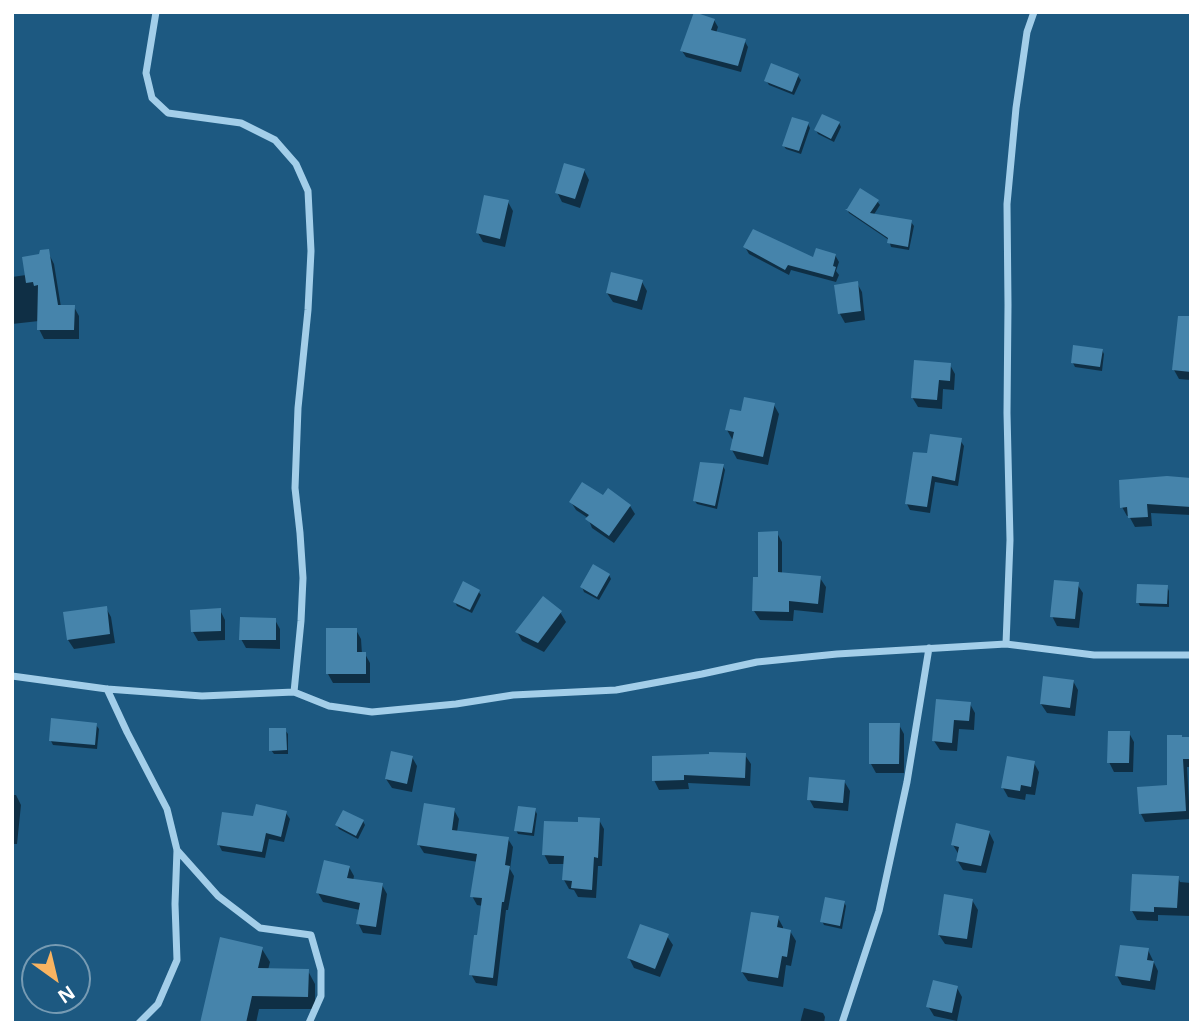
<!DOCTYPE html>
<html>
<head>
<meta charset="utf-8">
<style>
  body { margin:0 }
  #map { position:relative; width:1203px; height:1035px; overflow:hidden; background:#1d5981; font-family:"Open Sans",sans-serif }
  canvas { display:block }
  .frame { position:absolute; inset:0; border:14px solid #fff; pointer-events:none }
  .north { position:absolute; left:21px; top:944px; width:70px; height:70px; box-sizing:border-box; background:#1d5981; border:2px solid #779bb3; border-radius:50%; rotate:146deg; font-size:19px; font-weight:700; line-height:28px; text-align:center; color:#fff }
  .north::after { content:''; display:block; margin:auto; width:24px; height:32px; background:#f9b461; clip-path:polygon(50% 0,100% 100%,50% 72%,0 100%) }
</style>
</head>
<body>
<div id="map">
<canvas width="1203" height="1035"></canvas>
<div class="frame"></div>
<div class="north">N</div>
</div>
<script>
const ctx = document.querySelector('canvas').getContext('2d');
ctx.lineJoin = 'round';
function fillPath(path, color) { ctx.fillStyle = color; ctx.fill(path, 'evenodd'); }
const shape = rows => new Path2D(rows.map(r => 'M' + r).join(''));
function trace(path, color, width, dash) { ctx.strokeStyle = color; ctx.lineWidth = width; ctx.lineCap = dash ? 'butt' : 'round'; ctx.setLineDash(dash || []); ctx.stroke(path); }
const shadow = shape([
  [714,20,718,27,716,33,744,40,748,47,741,72,686,57,682,51],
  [798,76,801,80,794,95,769,85,766,80],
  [839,123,841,127,834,142,818,134,816,130],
  [808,124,810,128,801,154,786,149,783,145],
  [584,170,589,180,580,208,562,202,557,192],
  [861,191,877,201,880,205,873,216,911,222,914,226,909,250,891,247,889,240,849,213,848,211],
  [508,202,513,211,505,247,483,242,478,233],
  [745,247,815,259,835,255,839,262,836,271,839,275,836,282,791,270,789,275,749,254],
  [49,254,54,264,61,307,74,307,79,316,79,339,44,339,39,329,39,321,12,324,12,277,26,275],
  [642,282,647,291,642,310,613,302,607,293],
  [857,283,862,292,865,320,845,323,840,314,836,286],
  [1191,347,1191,380,1179,379,1174,370],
  [1102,350,1104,354,1102,371,1075,367,1073,363],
  [950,365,955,374,954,390,943,389,942,409,918,407,912,397],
  [774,405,779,414,768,465,737,459,732,450,734,440,732,439,727,430,742,413],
  [960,440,964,446,958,486,935,482,930,513,910,510,907,504,928,455],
  [723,466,725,470,717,509,697,504,694,500],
  [1191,479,1191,515,1151,513,1152,526,1135,527,1129,516,1127,516,1122,507],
  [603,498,630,506,635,514,614,543,592,528,588,518,576,510,571,502],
  [777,533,782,542,782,574,820,578,826,587,823,613,794,610,793,621,760,620,754,611],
  [609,575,611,579,599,600,584,592,582,587],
  [1077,584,1083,593,1079,628,1057,626,1052,616],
  [1167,587,1169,591,1169,607,1140,606,1138,602],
  [478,591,481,595,472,613,457,606,455,602],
  [106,608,111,617,115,643,74,649,68,640],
  [220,610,225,620,225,640,198,641,193,632],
  [560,612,566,622,544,652,522,641,517,632],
  [275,620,280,629,280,649,246,648,241,639],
  [356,630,361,639,362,654,365,654,370,663,370,683,333,683,328,674],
  [1073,681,1078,690,1075,716,1047,713,1041,704],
  [937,701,970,704,975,713,974,730,959,729,957,751,940,750,934,741],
  [96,725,99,729,97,749,53,745,51,741],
  [899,725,904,734,904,773,876,773,871,764],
  [285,730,288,734,288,754,274,754,271,750],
  [1129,733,1134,742,1133,772,1114,772,1109,762],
  [1182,738,1191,738,1191,767,1187,767,1190,819,1145,822,1141,814,1169,786],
  [745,755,751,764,750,786,688,783,689,789,659,790,654,780],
  [412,757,417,766,412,792,392,788,386,779],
  [1034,763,1039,772,1035,795,1026,794,1025,800,1008,797,1003,788],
  [844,781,850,791,848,811,814,808,809,799],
  [12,795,16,795,21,805,17,844,12,844],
  [454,810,459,819,457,832,508,839,513,847,510,869,514,876,508,910,506,910,497,986,476,983,471,974,483,906,477,905,472,896,478,862,424,853,419,845],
  [535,810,537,814,534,836,518,834,516,830],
  [286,813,290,819,284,842,269,839,265,858,222,851,219,845],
  [599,820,604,829,602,866,598,866,596,898,578,897,574,890,569,889,564,880,565,864,549,864,544,854,580,824],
  [363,821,365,825,358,839,339,829,337,825],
  [989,832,994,842,986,873,963,870,957,860,959,855,953,845],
  [349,867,354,876,353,881,382,885,387,894,381,935,363,933,358,923,360,910,323,902,318,893],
  [1178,877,1180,882,1191,883,1191,916,1158,915,1158,921,1137,920,1132,911],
  [972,900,978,910,972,948,945,944,939,935],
  [844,902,846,906,842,929,824,925,822,921],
  [778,918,783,927,783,930,790,931,796,941,791,966,786,965,783,987,748,981,742,972],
  [667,936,673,945,660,977,634,968,629,958],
  [262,949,270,962,268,970,308,971,315,984,315,1009,259,1009,256,1023,202,1023],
  [1148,950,1158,971,1155,990,1122,985,1117,976],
  [957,988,962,997,957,1021,934,1016,928,1006],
  [804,1008,823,1013,825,1017,824,1023,800,1023]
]);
const building = shape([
  [694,12,715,19,711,30,746,39,738,66,680,51],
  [771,63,799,74,792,92,764,81],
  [822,114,840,122,831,139,814,130],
  [792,117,809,122,799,151,782,146],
  [564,163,585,169,575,199,555,193],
  [860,188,879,200,870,213,912,220,908,247,887,243,888,238,845,209,847,209],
  [484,195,509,200,500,239,476,233],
  [753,229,813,257,816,248,836,254,833,266,836,267,833,277,788,265,785,270,743,247],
  [49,249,58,305,75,305,74,330,37,330,38,285,34,286,33,282,26,283,22,257,39,254,40,250],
  [611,272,643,280,637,301,606,293],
  [858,281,861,311,838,314,834,285],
  [1178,316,1191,316,1191,372,1172,370],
  [1073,345,1103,349,1100,367,1071,363],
  [914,360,951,363,950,381,939,380,937,400,911,398],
  [744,397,775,403,763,457,730,450,734,432,725,430,730,409,741,411],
  [930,434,962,438,955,481,932,476,927,507,905,504,913,452,927,453],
  [700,462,724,464,715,506,693,501],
  [1167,476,1191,478,1191,507,1147,504,1148,517,1128,518,1127,507,1120,508,1119,480],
  [582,482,603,495,608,488,631,505,609,536,585,519,589,515,569,502],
  [778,531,778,572,821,576,818,604,789,601,789,612,752,611,753,577,758,577,758,532],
  [593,564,610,574,597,597,580,587],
  [1054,580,1079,582,1075,619,1050,617],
  [463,581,480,590,470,610,453,602],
  [1137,584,1168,585,1167,604,1136,603],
  [543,596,562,611,538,643,515,632],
  [107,606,110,634,67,640,63,612],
  [221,608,221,631,191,632,190,610],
  [240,617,276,618,276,640,239,640],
  [326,628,357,628,357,652,366,652,366,674,326,674],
  [1043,676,1074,680,1070,708,1040,704],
  [936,699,971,702,969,721,954,720,952,743,932,741],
  [51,718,97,723,95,745,49,741],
  [869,723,900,723,899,764,869,764],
  [269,728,286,728,287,750,269,751],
  [1108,731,1130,731,1129,763,1107,763],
  [1167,735,1182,735,1182,737,1191,737,1191,759,1183,759,1186,811,1139,814,1137,787,1167,785],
  [391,751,413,756,407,784,385,779],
  [709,752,746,753,745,778,684,775,684,780,652,781,652,756,709,754],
  [1007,756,1035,761,1031,787,1021,785,1020,791,1001,788],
  [809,777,845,780,843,803,807,800],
  [424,803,455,808,452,830,509,837,505,865,510,866,504,902,502,902,493,978,469,975,474,935,477,935,482,898,470,897,477,854,417,845],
  [256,804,287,811,281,837,266,833,262,852,217,845,222,812,253,816],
  [518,806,536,808,532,833,514,831],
  [343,810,364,820,356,836,335,825],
  [578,817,600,818,598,858,594,857,592,890,571,888,572,881,562,880,564,856,542,855,544,821,578,822],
  [956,823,990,831,981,866,956,861,959,847,951,845],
  [324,860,350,866,347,878,383,883,376,927,356,924,360,903,316,893],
  [1132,874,1179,876,1177,908,1154,907,1154,912,1130,911],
  [944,894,973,899,967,939,938,935],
  [825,897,845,901,840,926,820,922],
  [751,912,779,916,777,927,791,930,787,957,782,956,778,978,741,972],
  [640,924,669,934,655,969,627,958],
  [220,937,263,947,258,968,309,969,308,997,252,996,246,1023,200,1023],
  [1120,945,1149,948,1147,960,1154,961,1150,981,1115,976],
  [933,980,958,986,952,1013,926,1007]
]);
const minor = shape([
  [156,12,146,73,152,98,168,113,241,123,275,140,296,164,308,191,311,251,308,310,298,408,295,488,300,533,303,578,301,621,294,692],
  [1006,644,1010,540,1007,413,1008,305,1007,204,1016,108,1027,32,1034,12],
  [12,676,107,689,202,696,294,692,329,706,372,712,456,704,513,695,616,690,702,674,757,662,837,654,1006,644,1094,655,1191,655],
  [107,689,127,732,167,809,177,850,175,904,177,960,158,1004,139,1023],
  [177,850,218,896,260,928,311,935,321,970,321,996,309,1023],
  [842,1023,879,911,907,782,929,648]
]);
fillPath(shadow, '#0007');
fillPath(building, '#4684ab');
trace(minor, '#a3cee9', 7);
</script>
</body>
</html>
